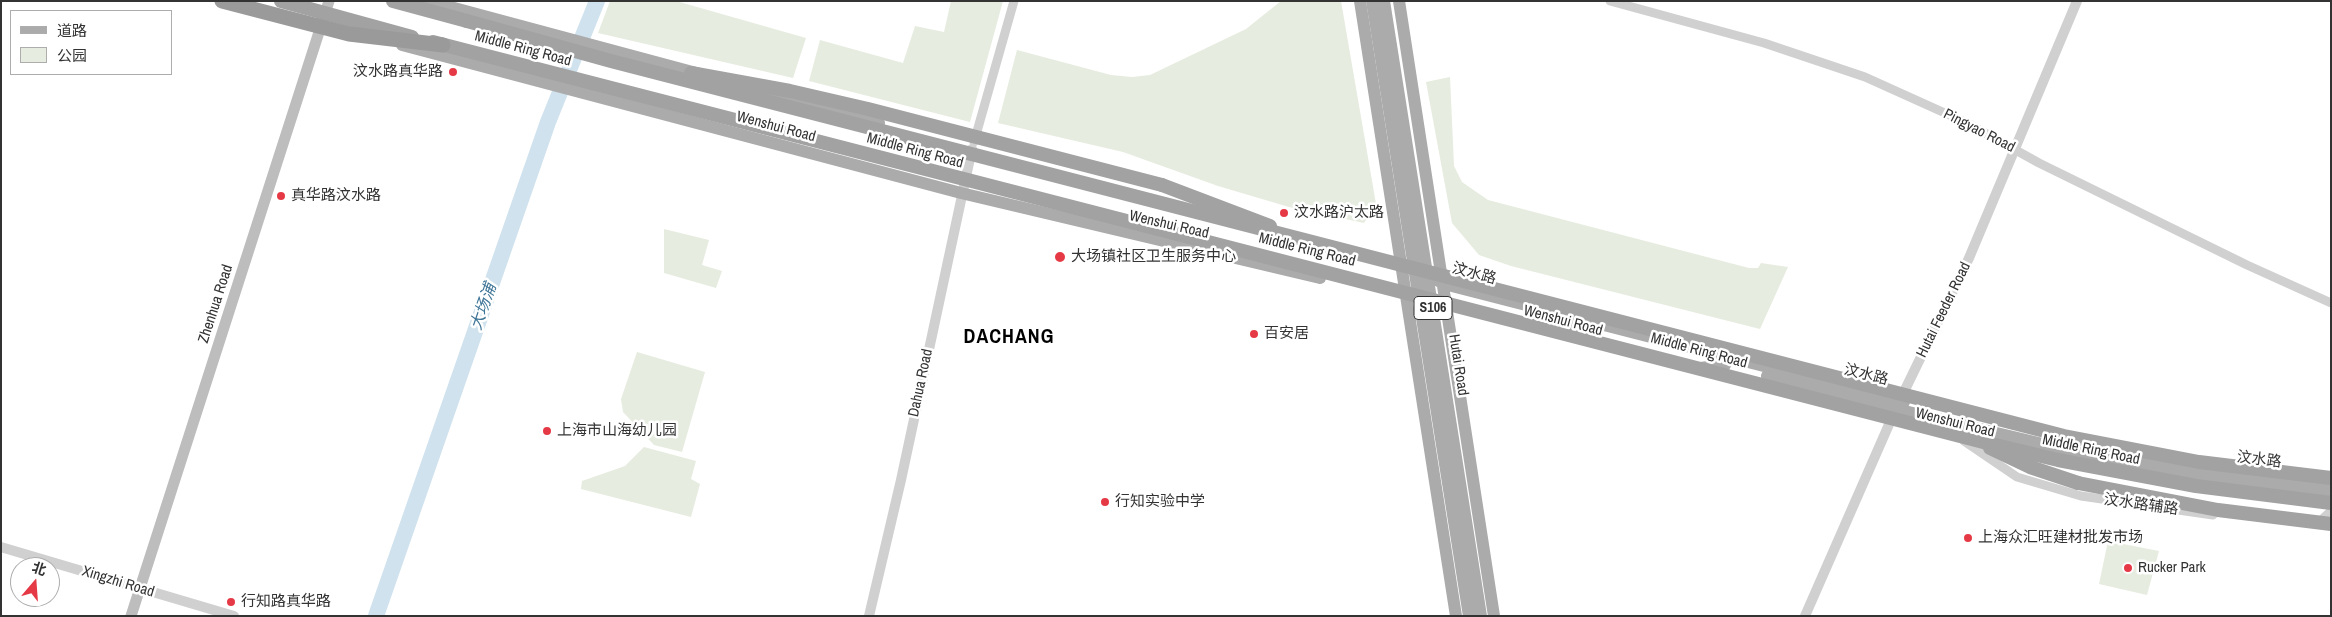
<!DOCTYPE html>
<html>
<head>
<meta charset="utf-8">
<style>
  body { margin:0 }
  #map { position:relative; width:2332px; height:617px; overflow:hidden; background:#fff; font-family:"Archivo Narrow","Noto Sans SC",sans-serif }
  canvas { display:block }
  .frame { position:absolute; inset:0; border:2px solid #333; pointer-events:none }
  .legend { position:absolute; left:10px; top:10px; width:162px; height:65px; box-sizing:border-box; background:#fff; border:1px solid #adadad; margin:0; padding:6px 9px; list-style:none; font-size:15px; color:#333 }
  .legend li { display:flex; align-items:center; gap:10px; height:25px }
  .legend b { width:25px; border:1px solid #adadad }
  .north { position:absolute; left:10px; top:557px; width:50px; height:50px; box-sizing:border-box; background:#fff; border:1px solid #adadad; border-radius:50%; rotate:18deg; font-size:14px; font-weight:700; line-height:20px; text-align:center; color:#333 }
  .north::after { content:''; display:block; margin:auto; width:18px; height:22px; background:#e63946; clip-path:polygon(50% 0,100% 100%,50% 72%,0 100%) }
</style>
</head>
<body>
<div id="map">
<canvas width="2332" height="617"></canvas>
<div class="frame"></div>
<ul class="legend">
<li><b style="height:6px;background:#ababab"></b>道路</li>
<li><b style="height:14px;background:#e6ecdf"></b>公园</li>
</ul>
<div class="north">北</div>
</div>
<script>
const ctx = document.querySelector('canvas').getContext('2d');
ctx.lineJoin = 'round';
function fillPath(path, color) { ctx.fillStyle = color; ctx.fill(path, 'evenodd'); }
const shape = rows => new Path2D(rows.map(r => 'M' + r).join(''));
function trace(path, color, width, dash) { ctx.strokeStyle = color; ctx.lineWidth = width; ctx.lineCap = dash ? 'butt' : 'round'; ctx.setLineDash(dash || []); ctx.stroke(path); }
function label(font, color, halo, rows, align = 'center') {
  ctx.font = font + ' "Archivo Narrow","Noto Sans SC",sans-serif'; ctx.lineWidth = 5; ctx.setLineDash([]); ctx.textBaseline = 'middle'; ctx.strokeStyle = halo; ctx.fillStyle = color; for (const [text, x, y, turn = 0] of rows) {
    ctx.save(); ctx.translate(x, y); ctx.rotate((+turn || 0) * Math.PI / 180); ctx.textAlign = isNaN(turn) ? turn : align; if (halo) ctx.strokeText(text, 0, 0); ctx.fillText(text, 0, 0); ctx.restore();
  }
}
const green = shape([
  [610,1,676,1,806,38,793,78,598,33],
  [951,1,1003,1,970,122,809,81,820,40,903,63,915,26,944,32],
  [1281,1,1341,1,1376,204,1364,223,1289,207,1218,186,1123,152,998,123,1017,50,1111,75,1132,77,1150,75,1246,29],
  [1450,77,1454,166,1462,182,1488,200,1749,268,1758,268,1761,263,1788,267,1760,329,1511,266,1479,255,1452,223,1426,82],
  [664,229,709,240,702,265,722,271,716,288,664,273],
  [637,352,705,372,682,452,654,445,623,412,621,399],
  [644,447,696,461,691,479,700,484,691,517,581,489,582,481,625,466],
  [2108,541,2159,551,2147,595,2099,584]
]);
const river = shape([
  [376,616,548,122,597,1]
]);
const minor = shape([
  [1610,1,1764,43,1865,77,1967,123,2039,163,2247,265,2331,303],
  [974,142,1014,1],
  [1964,441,2017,477,2081,496,2213,515],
  [2317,524,2331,511]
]);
const tertiary = shape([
  [1900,400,1969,258,2077,1],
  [1,547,234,616],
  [869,616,901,480,972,149],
  [1805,616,1894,413]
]);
const secondary = shape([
  [131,616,329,1]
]);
const primary = shape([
  [428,1,700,74],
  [1360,1,1456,616],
  [1399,1,1494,616],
  [402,45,961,193,1320,278],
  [768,93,879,123],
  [1426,274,1444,284,1904,402],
  [1571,325,1594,340],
  [1700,368,1725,365],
  [1767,376,1896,409,2181,477,2331,495],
  [2142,457,2188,468,2331,486]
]);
const trunk = shape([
  [393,1,467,21],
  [1162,185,1270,226],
  [1990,448,2030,467,2078,483]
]);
const primaryBridge = shape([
  [1372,1,1469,616],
  [1384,1,1481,616]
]);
const trunkBridge = shape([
  [281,1,412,37],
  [467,21,611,61,2064,436,2199,462,2331,478],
  [433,42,1991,444,2058,460,2196,486,2331,503],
  [691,73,790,91,868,109,1162,185],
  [2078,483,2218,510,2331,524]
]);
const motorwayBridge = shape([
  [222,1,349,34,443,45]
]);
const markers = [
  [453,72,5,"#e63946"],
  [281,196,5,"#e63946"],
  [1284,213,5,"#e63946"],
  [1060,257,6,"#e63946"],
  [1254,334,5,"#e63946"],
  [547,431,5,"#e63946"],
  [1105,502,5,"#e63946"],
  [1968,538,5,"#e63946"],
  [2128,568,5,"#e63946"],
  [231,602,5,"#e63946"]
];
const shields = [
  [1433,308,38]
];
const shieldNames = [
  ["S106",1433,308]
];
const streetNames = [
  ["Middle Ring Road",523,49,15],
  ["Wenshui Road",776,127,15],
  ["Pingyao Road",1979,131,27],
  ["Middle Ring Road",915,151,15],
  ["Wenshui Road",1169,225,13],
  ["Middle Ring Road",1307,250,14],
  ["汶水路",1474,274,15],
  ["Zhenhua Road",216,304,-72],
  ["Hutai Feeder Road",1944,310,-64],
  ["Wenshui Road",1563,321,15],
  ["Middle Ring Road",1699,351,15],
  ["Hutai Road",1458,365,81],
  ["汶水路",1866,375,14],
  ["Dahua Road",921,383,-78],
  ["Wenshui Road",1955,423,14],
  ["Middle Ring Road",2091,450,12],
  ["汶水路",2259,460,7],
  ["汶水路辅路",2141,505,8],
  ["Xingzhi Road",118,582,17]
];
const poiNames = [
  ["汶水路真华路",443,72,"right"],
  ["真华路汶水路",291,196],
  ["汶水路沪太路",1294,213],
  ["大场镇社区卫生服务中心",1071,257],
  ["百安居",1264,334],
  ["上海市山海幼儿园",557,431],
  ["行知实验中学",1115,502],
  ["上海众汇旺建材批发市场",1978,538],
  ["Rucker Park",2138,568],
  ["行知路真华路",241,602]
];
const waterNames = [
  ["大场浦",484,307,-71]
];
const districtNames = [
  ["DACHANG",1009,338]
];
fillPath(green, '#e6ecdf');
trace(river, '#cfe2ee', 16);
trace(minor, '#d0d0d0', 9);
trace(tertiary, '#d0d0d0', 10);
trace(secondary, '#bdbdbd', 11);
trace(primary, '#ababab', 12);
trace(trunk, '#a2a2a2', 14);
trace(primaryBridge, '#ababab', 12);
trace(trunkBridge, '#a2a2a2', 14);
trace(motorwayBridge, '#9a9a9a', 15);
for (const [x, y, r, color] of markers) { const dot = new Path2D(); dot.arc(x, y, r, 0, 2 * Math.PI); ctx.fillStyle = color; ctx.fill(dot); trace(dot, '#fff', 2); }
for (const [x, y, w] of shields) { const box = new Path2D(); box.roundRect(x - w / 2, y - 11.5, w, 23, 4); ctx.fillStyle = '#fff'; ctx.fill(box); trace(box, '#333', 1); }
label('bold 14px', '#333', null, shieldNames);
label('15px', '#333', '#fff', streetNames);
label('15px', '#333', '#fff', poiNames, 'left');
label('italic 16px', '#3f7597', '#fff', waterNames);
ctx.letterSpacing = '1px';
label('bold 20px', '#000', '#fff', districtNames);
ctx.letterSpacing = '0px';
</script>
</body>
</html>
